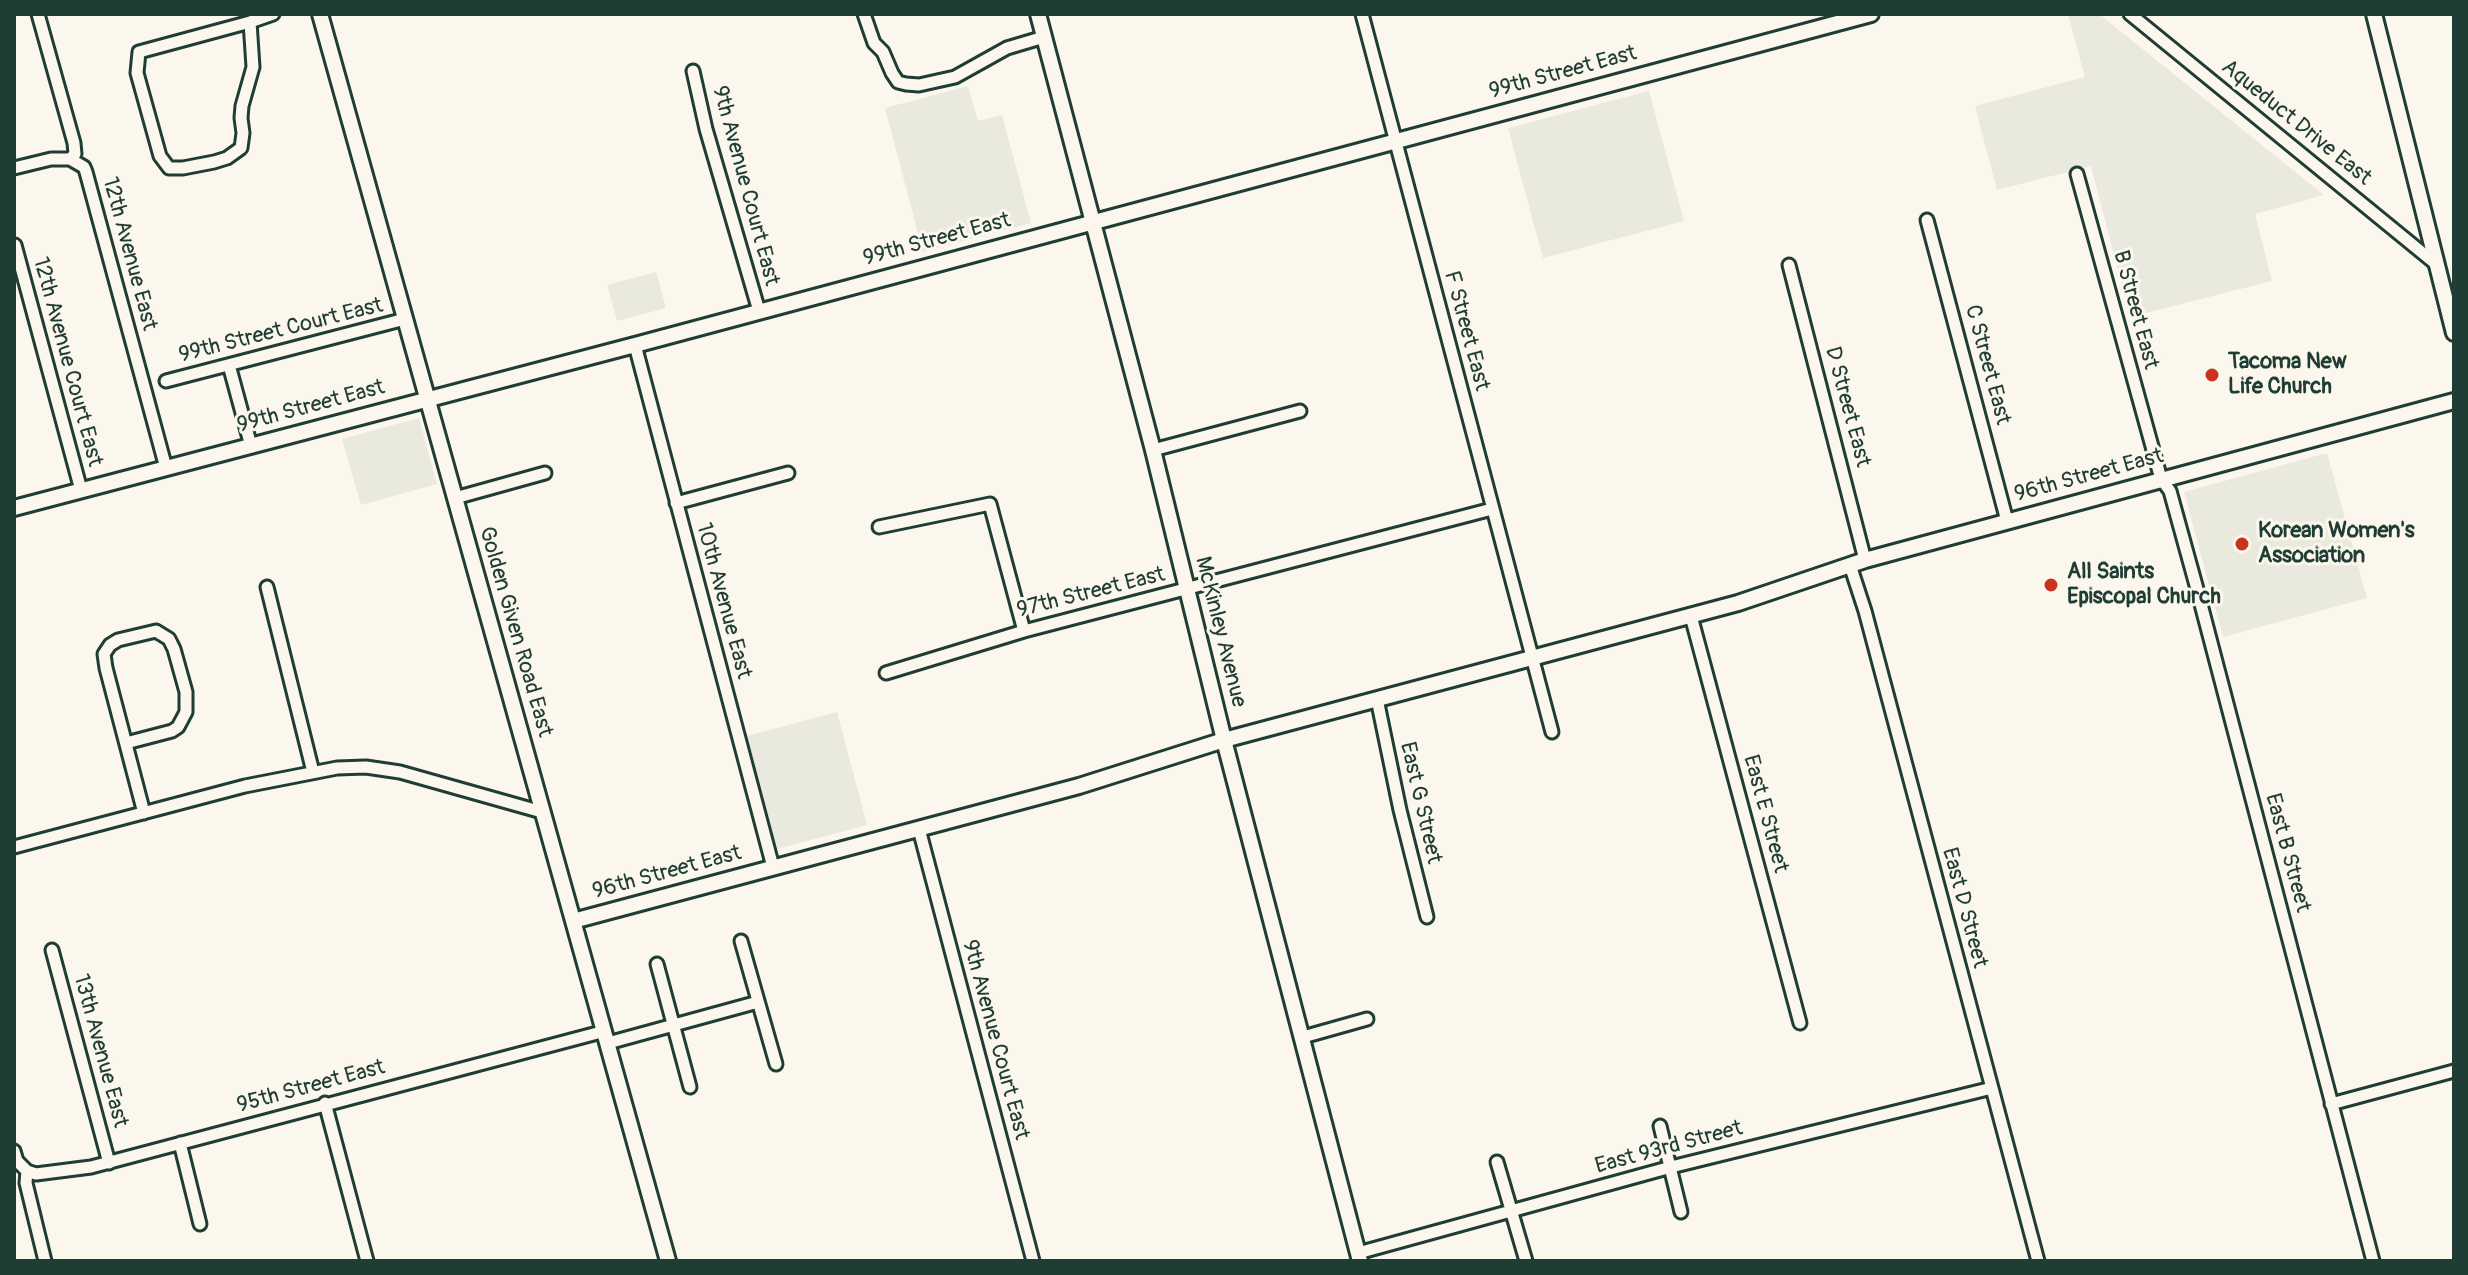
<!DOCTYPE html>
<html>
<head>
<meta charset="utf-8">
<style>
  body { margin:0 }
  #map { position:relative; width:2468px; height:1275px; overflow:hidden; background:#fbf7ec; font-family:Pangolin,sans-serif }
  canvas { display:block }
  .frame { position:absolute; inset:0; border:16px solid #1f3d34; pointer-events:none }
</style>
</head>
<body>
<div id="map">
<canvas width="2468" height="1275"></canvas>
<div class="frame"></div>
</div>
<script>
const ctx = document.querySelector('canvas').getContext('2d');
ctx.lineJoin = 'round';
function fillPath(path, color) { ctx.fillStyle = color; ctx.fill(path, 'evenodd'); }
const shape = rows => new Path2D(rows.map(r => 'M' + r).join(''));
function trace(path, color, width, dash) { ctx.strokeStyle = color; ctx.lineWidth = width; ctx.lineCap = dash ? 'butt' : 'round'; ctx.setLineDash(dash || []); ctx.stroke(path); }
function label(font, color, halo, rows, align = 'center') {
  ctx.font = font + ' Pangolin,sans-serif'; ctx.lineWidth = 6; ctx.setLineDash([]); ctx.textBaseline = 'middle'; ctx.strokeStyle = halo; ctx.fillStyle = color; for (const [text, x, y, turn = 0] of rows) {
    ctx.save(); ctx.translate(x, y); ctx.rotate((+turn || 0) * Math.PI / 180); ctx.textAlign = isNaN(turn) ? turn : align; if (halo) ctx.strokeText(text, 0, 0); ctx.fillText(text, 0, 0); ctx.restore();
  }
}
const built = shape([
  [2068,14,2099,14,2324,195,2255,214,2272,281,2130,317,2091,166,1997,190,1975,106,2085,77],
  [968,86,978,121,1002,115,1031,223,923,252,885,108],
  [1649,91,1684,221,1543,258,1508,128],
  [656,272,666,308,617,321,607,285],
  [419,418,437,484,361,505,342,439],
  [2327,453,2367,598,2223,637,2184,492],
  [837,712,867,825,777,849,747,736]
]);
const street = shape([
  [38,14,74,143,75,154,70,159],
  [864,14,874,43,883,52,892,73,898,82,906,84,919,85,955,77,1007,48,1044,37],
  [1362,14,1552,732],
  [2130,14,2436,264],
  [250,22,253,67,242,106,241,118,243,133,241,148,227,158,214,162,183,168,169,168,160,156,137,73,139,52,250,22,273,14],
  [693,71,706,129,759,311],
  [14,168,51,159,70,159,84,167,86,172,166,468],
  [2077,174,2161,479,2170,491,2197,589,2373,1261],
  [1927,220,2007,521],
  [15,245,81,490],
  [1789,265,1865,560],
  [635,345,773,867],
  [229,365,251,446],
  [166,381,405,319],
  [1153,450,1300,411],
  [455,498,545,473],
  [676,503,788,473],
  [879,527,990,504,1024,631],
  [1850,565,1865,611,2038,1261],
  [267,587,313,772],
  [1691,616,1800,1023],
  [886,673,1024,631,1492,509],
  [1377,699,1400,810,1427,917],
  [126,743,172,731,178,727,186,712,186,692,174,649,169,639,156,631,118,640,110,645,104,654,106,668,144,813],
  [919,829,1033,1261],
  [14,847,245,786,337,768,366,767,400,772,542,812],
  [741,941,776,1064],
  [52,950,109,1163],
  [657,964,690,1087],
  [1303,1037,1367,1019],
  [608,1043,758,1002],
  [325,1103,367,1261],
  [2331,1104,2454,1071],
  [1660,1126,1681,1212],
  [180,1143,200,1224],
  [14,1151,17,1161,27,1171],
  [1497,1162,1526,1261],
  [27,1171,36,1174,91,1167,605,1031],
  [27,1171,26,1183,45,1261],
  [1358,1253,1671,1167,1992,1088]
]);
const secondary = shape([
  [320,14,668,1261],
  [1038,14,1153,450,1224,740,1360,1261],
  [2374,14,2454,333],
  [14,508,635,345,1871,14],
  [573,921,1079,786,1224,740,1738,603,1865,560,2454,401]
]);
const markers = [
  [2212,375,8,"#c8321e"],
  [2242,544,8,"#c8321e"],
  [2051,585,8,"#c8321e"]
];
const streetNames = [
  ["99th Street East",1563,73,-15],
  ["Aqueduct Drive East",2296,123,39],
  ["9th Avenue Court East",745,186,75],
  ["99th Street East",937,240,-15],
  ["12th Avenue East",129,254,75],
  ["B Street East",2135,310,75],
  ["99th Street Court East",281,331,-14],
  ["F Street East",1466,331,75],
  ["12th Avenue Court East",67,362,75],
  ["C Street East",1987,365,75],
  ["99th Street East",311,407,-15],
  ["D Street East",1847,407,75],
  ["96th Street East",2089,476,-15],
  ["97th Street East",1091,593,-14],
  ["10th Avenue East",723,601,75],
  ["Golden Given Road East",515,632,74],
  ["McKinley Avenue",1220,632,76],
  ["East G Street",1420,803,77],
  ["East E Street",1765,814,75],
  ["East B Street",2287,853,75],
  ["96th Street East",667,873,-15],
  ["East D Street",1964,908,75],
  ["9th Avenue Court East",995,1040,75],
  ["13th Avenue East",100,1051,75],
  ["95th Street East",311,1087,-15],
  ["East 93rd Street",1669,1148,-15]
];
const poiNames = [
  ["Tacoma New",2228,362],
  ["Life Church",2228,387],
  ["Korean Women's",2258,531],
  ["Association",2258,556],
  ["All Saints",2067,572],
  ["Episcopal Church",2067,597]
];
fillPath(built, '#eae9de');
trace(street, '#1f3d34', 17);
trace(secondary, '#1f3d34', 20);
trace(street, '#fbf7ec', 11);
trace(secondary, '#fbf7ec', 14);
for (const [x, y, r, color] of markers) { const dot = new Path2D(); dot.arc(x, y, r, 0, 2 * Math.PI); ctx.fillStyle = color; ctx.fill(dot); trace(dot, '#fbf7ec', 3); }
label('22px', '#1f3d34', '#fbf7ec', streetNames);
label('bold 22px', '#1f3d34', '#fbf7ec', poiNames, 'left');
</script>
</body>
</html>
